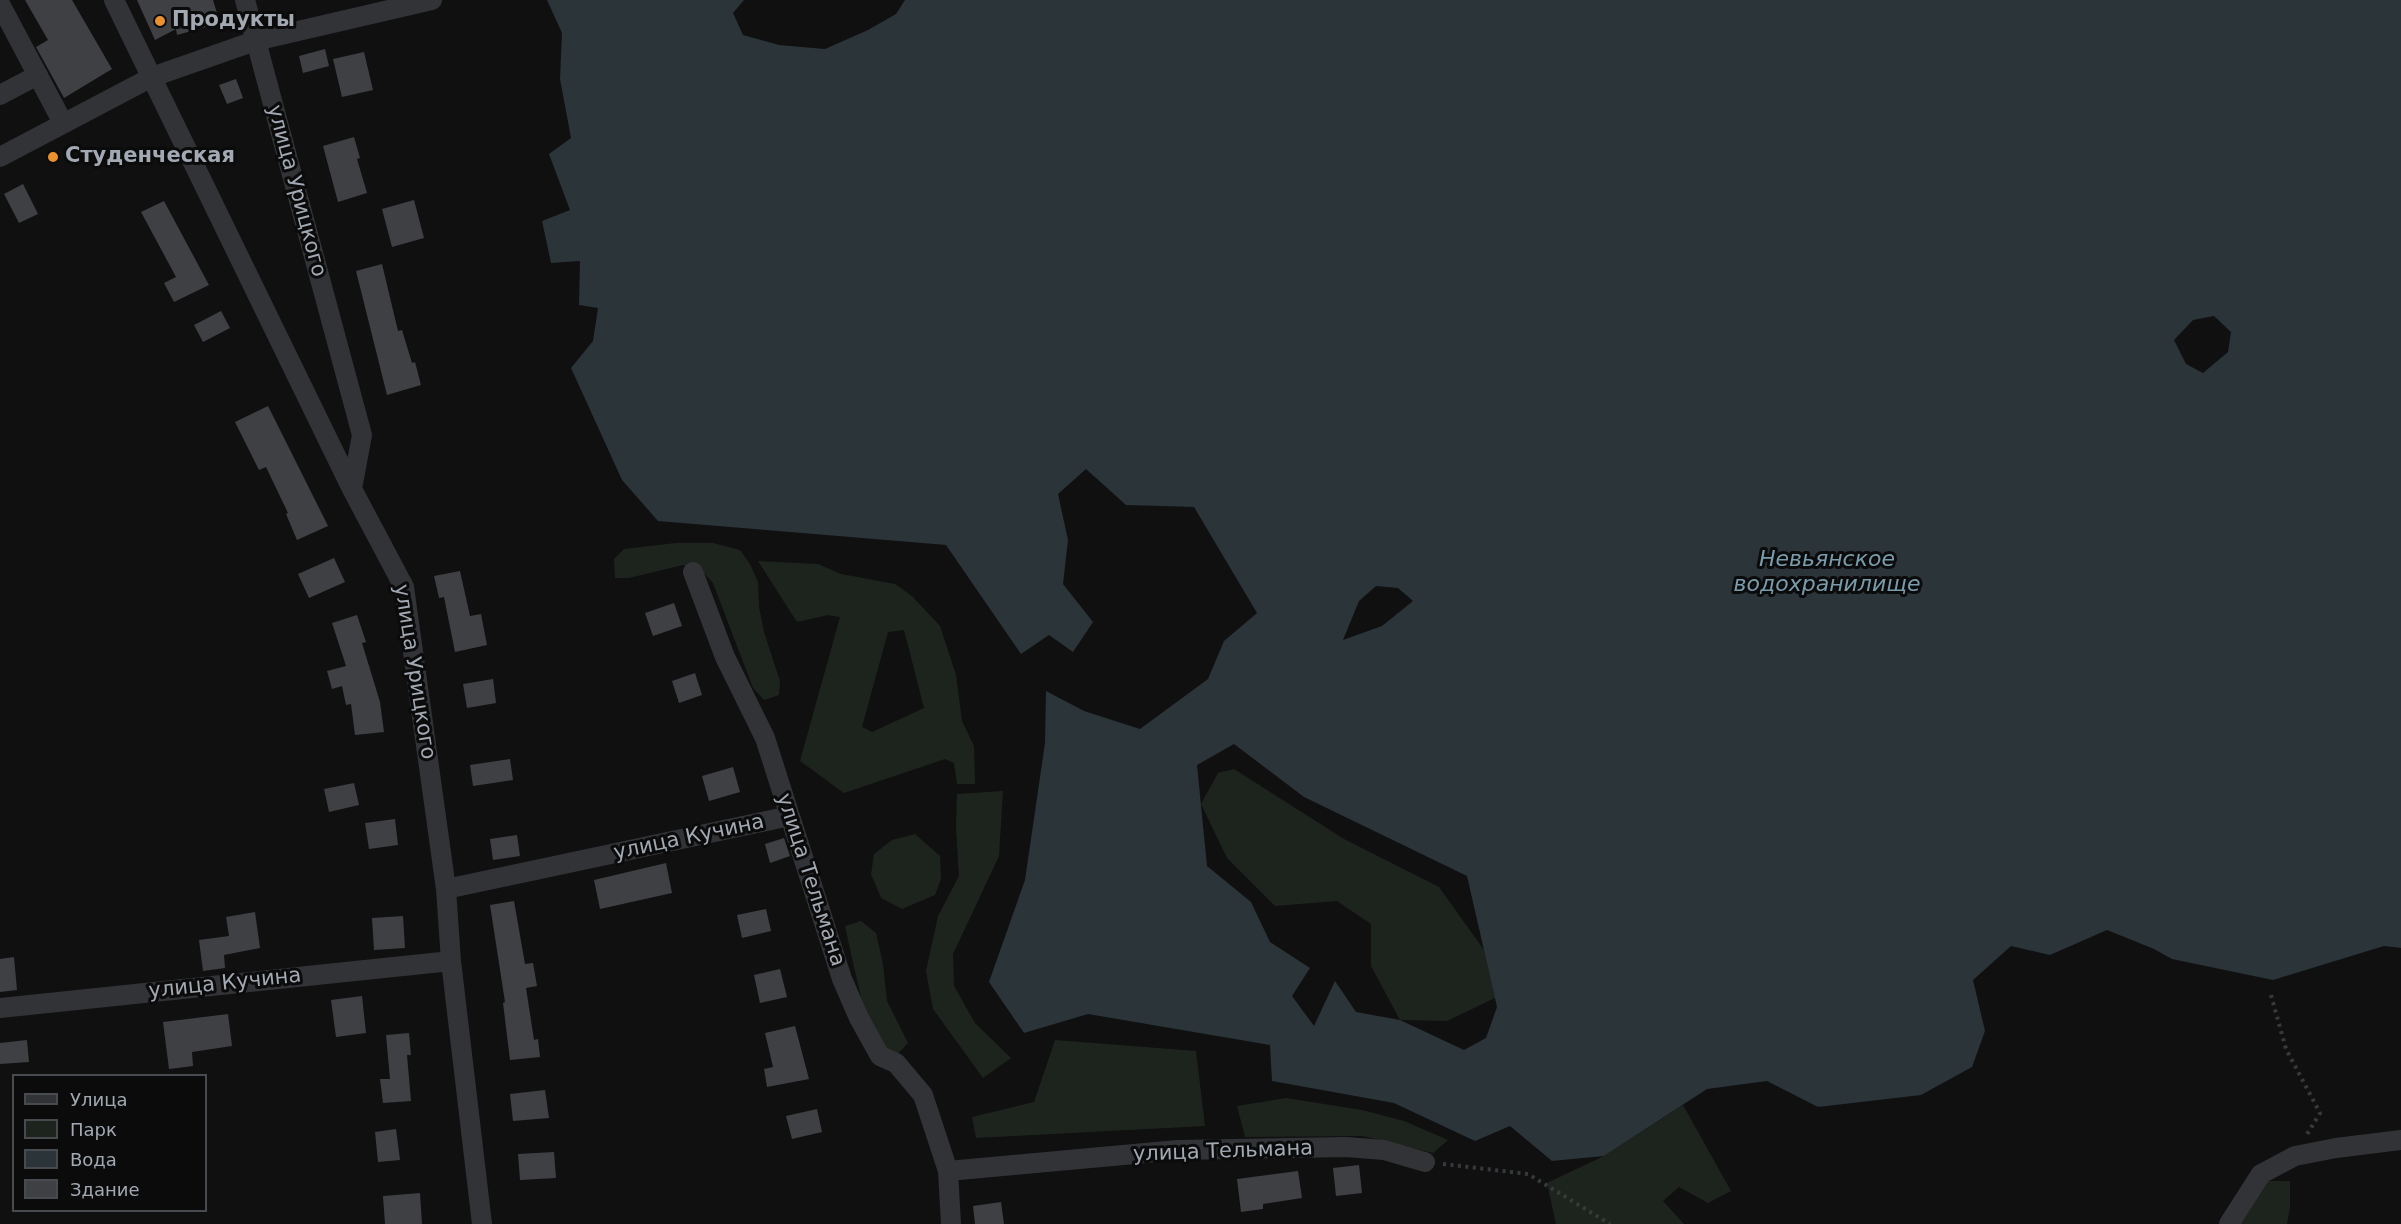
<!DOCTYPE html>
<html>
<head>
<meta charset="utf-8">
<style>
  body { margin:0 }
  #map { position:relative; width:2401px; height:1224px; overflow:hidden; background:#101011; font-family:"DejaVu Sans",sans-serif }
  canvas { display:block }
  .legend { position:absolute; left:12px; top:1074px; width:195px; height:138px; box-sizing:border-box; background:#0b0b0c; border:2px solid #474a4e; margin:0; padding:8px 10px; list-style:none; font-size:18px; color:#a2a9b2 }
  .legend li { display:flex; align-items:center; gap:12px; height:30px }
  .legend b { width:30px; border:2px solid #474a4e }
</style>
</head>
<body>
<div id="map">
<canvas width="2401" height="1224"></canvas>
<ul class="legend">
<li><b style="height:8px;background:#313336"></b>Улица</li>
<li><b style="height:16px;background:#1d241d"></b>Парк</li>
<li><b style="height:16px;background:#2a3439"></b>Вода</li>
<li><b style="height:16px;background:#3f4044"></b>Здание</li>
</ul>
</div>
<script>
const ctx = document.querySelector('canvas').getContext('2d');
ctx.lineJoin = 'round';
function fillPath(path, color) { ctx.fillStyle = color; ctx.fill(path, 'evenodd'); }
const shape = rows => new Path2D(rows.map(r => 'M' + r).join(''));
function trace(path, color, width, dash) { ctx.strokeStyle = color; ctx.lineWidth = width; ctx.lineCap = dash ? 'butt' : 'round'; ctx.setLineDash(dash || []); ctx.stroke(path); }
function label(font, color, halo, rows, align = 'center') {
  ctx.font = font + ' "DejaVu Sans",sans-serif'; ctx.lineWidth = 6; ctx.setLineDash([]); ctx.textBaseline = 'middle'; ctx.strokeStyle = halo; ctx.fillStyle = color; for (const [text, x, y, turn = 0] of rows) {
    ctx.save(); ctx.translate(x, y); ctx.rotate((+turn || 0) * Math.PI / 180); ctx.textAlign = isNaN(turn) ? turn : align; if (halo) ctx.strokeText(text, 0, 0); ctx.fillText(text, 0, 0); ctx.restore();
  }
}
const green = shape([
  [676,543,713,543,740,550,750,564,758,582,759,607,764,632,780,681,779,695,764,700,753,688,713,583,699,568,683,565,629,578,615,578,614,559,624,549],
  [758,561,818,564,841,574,895,584,912,596,940,626,956,675,962,721,974,746,975,784,957,784,954,763,945,759,844,793,800,761,840,617,828,615,797,622],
  [904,630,924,708,872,732,862,727,888,632],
  [1234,769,1344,839,1439,887,1484,950,1495,998,1447,1021,1400,1020,1371,966,1371,924,1337,901,1275,906,1227,858,1201,804,1218,773],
  [1003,791,999,856,953,954,954,986,975,1023,1011,1058,983,1078,933,1009,926,971,938,916,959,876,956,828,957,794],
  [915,834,940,856,941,879,935,895,902,909,881,898,871,874,874,854,892,840],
  [861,921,876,933,883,964,887,1001,908,1043,893,1059,876,1038,862,1001,853,963,845,926],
  [1055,1040,1196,1051,1205,1126,976,1138,972,1117,1034,1102],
  [1286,1098,1362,1110,1404,1121,1448,1140,1433,1153,1363,1136,1245,1137,1237,1106],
  [1683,1105,1731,1191,1708,1203,1679,1187,1663,1201,1684,1224,1556,1224,1547,1183,1604,1156],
  [2267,1181,2290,1181,2290,1207,2287,1224,2238,1224]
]);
const water = shape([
  [547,0,744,0,733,13,743,35,779,45,825,49,868,30,896,14,905,0,2401,0,2401,948,2384,946,2273,980,2172,959,2154,949,2107,930,2050,955,2011,946,1973,980,1985,1031,1972,1067,1921,1095,1818,1107,1767,1081,1707,1089,1604,1156,1552,1161,1510,1126,1475,1141,1394,1103,1272,1081,1270,1045,1088,1014,1024,1033,989,982,1025,880,1045,743,1046,691,1084,711,1140,729,1208,679,1224,641,1257,613,1194,507,1126,505,1086,469,1058,494,1068,540,1063,584,1093,622,1073,652,1049,635,1021,654,946,545,658,521,622,480,571,368,593,341,598,308,579,305,580,261,551,263,542,221,570,210,549,154,571,138,560,79,562,33],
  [2214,316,2231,332,2228,352,2203,373,2186,364,2174,340,2193,320],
  [1376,586,1398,588,1413,601,1382,626,1343,640,1359,601],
  [1234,744,1304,797,1467,876,1497,1007,1486,1038,1464,1050,1400,1020,1356,1012,1335,981,1314,1026,1292,996,1310,968,1270,942,1251,902,1207,866,1197,765]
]);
const building = shape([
  [25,0,72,0,112,69,64,98,36,47,48,40],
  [137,0,213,0,220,23,177,35,176,29,155,40],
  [325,49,329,66,303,73,299,56],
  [364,52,373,90,342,97,333,59],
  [236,79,243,98,227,104,219,85],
  [354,137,360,158,357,159,367,193,338,202,323,146],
  [23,184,38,214,19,223,4,194],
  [414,200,424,238,392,247,382,209],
  [164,201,209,285,174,302,164,283,176,277,141,212],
  [382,264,398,331,402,330,412,363,415,362,421,385,387,395,356,271],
  [221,311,230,328,203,342,194,325],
  [268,406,328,526,297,540,286,514,288,513,266,467,259,470,235,422],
  [334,558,345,582,309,598,298,574],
  [460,571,470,616,481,614,487,645,455,652,444,597,439,598,434,576],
  [674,603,682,626,653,636,645,613],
  [357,615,366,642,362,643,380,702,384,732,355,735,351,704,346,705,342,686,332,689,327,671,346,666,332,623],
  [695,673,702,695,679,703,672,681],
  [493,679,496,703,467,708,463,684],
  [510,759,513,780,473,786,470,765],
  [733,767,740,792,709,801,702,776],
  [354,783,359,805,329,812,324,789],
  [395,819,398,845,369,849,365,823],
  [517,835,520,856,493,860,490,839],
  [784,838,790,856,770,863,765,844],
  [666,863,672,893,600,909,594,880],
  [514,901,525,964,533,963,537,986,526,988,534,1040,538,1039,540,1057,510,1060,503,1003,505,1002,490,905],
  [766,909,771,931,742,938,737,915],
  [255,912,260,948,224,955,225,968,203,971,199,940,229,936,226,917],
  [403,916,405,948,374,950,372,918],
  [14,957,17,990,0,992,0,959],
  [780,969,787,997,760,1003,754,975],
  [362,996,366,1033,336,1037,331,1000],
  [228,1014,232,1046,192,1052,193,1066,169,1069,163,1022],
  [795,1026,809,1079,767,1087,764,1069,773,1067,765,1033],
  [409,1033,411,1055,407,1055,411,1101,383,1103,380,1079,390,1079,386,1035],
  [27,1040,29,1062,0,1064,0,1043],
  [545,1090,549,1118,513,1121,510,1094],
  [817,1109,822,1132,792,1139,786,1116],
  [396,1129,400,1160,378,1162,375,1132],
  [554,1152,556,1178,520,1180,518,1154],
  [1359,1165,1362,1193,1336,1196,1333,1168],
  [1298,1171,1302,1198,1263,1204,1263,1209,1241,1212,1237,1179],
  [420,1193,422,1224,385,1224,383,1196],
  [1001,1202,1004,1224,975,1224,973,1206]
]);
const path = shape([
  [2271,995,2286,1049,2320,1113,2306,1136],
  [1443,1164,1528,1174,1610,1224]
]);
const minor = shape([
  [114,0,352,489,404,587,446,889,451,961,482,1224],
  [245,0,362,435,352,489],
  [0,4,63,123],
  [0,95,38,75],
  [0,157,152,77,255,41,432,0],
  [693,572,725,657,765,738,842,979,859,1018,880,1056,896,1063,923,1095,948,1171,951,1224],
  [446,889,790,816],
  [0,1008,451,961],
  [948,1171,1178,1150,1346,1147,1384,1150,1425,1162],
  [2229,1224,2261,1174,2295,1156,2336,1148,2401,1140]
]);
const markers = [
  [160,21,6,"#e99130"],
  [53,157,6,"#e99130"]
];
const poiNames = [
  ["Продукты",172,21],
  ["Студенческая",65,157]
];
const streetNames = [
  ["улица Урицкого",296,191,75],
  ["улица Урицкого",414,672,81],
  ["улица Кучина",689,838,-12],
  ["улица Тельмана",810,880,72],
  ["улица Кучина",225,984,-6],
  ["улица Тельмана",1223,1152,-2]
];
const waterNames = [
  ["Невьянское",1827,560],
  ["водохранилище",1827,585]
];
fillPath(green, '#1d241d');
fillPath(water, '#2a3439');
fillPath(building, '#3f4044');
trace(path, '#373a3d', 4, [3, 4.5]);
trace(minor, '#313336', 20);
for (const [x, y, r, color] of markers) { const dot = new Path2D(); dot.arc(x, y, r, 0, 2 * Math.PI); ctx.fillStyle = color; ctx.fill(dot); trace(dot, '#0b0b0c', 2); }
label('bold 21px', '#a2a9b2', '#0b0b0c', poiNames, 'left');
label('21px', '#a2a9b2', '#0b0b0c', streetNames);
label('italic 22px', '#799cac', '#0b0b0c', waterNames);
</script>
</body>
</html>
